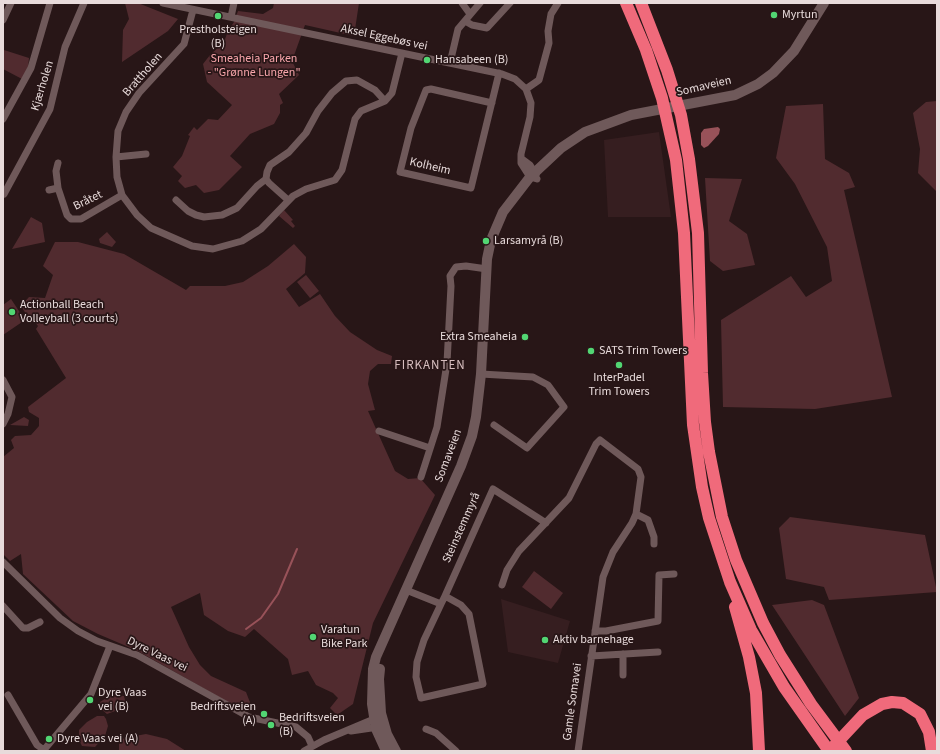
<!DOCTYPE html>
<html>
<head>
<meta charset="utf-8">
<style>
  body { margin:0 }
  #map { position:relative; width:940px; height:754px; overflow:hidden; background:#281617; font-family:"Source Sans 3",sans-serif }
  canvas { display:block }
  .frame { position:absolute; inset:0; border:4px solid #e8dbdb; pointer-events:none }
</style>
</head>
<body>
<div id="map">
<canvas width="940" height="754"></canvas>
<div class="frame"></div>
</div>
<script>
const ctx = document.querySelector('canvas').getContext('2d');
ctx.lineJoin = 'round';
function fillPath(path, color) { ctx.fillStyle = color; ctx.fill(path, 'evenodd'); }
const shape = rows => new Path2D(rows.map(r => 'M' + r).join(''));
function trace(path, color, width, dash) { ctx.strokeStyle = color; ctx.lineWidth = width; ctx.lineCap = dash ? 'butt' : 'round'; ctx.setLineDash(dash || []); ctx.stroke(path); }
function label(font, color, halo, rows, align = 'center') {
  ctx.font = font + ' "Source Sans 3",sans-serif'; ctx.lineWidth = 3.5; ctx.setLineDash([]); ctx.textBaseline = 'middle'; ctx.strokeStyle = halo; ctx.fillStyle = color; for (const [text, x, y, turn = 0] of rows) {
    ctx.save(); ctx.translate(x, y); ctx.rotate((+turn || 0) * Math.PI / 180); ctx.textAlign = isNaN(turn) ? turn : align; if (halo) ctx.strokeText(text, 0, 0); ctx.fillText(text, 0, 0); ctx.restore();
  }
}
const built = shape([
  [659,132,671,217,608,217,604,140],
  [501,599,570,621,558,663,508,652]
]);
const green = shape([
  [125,3,138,3,178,19,168,31,122,62,123,30,129,19],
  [274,3,359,3,354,36,305,25,292,61,299,75,279,94,283,103,280,105,280,113,274,124,250,134,230,156,242,167,219,190,204,193,196,185,185,188,178,181,182,176,173,167,182,156,190,136,188,135,194,127,197,130,208,119,218,120,232,105,207,82,203,64,210,55,224,42,228,31,234,22,238,11,263,14,273,8],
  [4,50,29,58,28,68,22,79,3,69],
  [937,101,937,192,918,173,920,149,913,113,926,102],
  [823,104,825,159,849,173,855,187,844,190,892,397,815,409,723,407,721,320,791,276,806,297,832,281,827,247,795,184,776,158,786,106],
  [705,178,742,179,729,221,747,234,755,265,723,271,710,261],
  [284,210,293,220,291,221,295,226,293,228,279,216],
  [31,217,42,223,45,242,12,249],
  [107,232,116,242,112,247,100,243,99,239],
  [55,242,78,242,124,254,186,290,190,286,225,286,243,282,268,266,294,244,306,257,305,273,286,289,299,307,320,294,335,316,350,332,377,350,392,356,391,364,378,364,370,371,368,384,375,410,368,411,395,471,408,479,420,478,435,495,373,623,353,704,337,715,330,708,338,698,333,693,316,685,308,671,292,675,288,659,254,629,245,637,228,631,204,615,200,593,171,607,189,647,200,665,211,676,246,692,251,705,245,712,138,651,98,634,73,621,23,574,21,554,10,561,3,554,3,457,14,448,11,440,15,436,31,435,39,426,39,418,29,412,28,407,66,378,36,329,38,326,34,321,31,322,21,306,29,297,45,298,53,275,43,266],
  [306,275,319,291,310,298,297,282],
  [11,299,25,320,3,335,3,305],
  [414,361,437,363,436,370,421,368,415,365],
  [24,417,29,420,28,426,10,425],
  [790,517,925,535,937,592,829,600,824,587,786,579,779,528],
  [534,571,563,593,551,609,522,587],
  [812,600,824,605,859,698,845,716,772,605],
  [111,695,124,696,126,704,118,710,107,714,101,709,100,702],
  [97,716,104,716,106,719,108,726,105,736,95,747,82,746,79,740,79,730,87,722],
  [146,734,167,739,186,751,119,751,119,744,124,738]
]);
const water = shape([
  [718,127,720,129,719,134,708,146,704,148,701,145,701,133,704,129]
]);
const stream = shape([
  [246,629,261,618,278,594,297,549]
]);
const minor = shape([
  [163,3,502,74,515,79,526,89,531,103,530,117,521,154,521,163,530,177,537,179],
  [462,3,470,14],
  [193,10,184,44,139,93,126,112,118,131,116,157,117,177,122,195,137,215,151,228,192,246,213,249,242,241,261,229,293,196,306,189,335,180,342,170,355,119,361,111,385,101,392,93,402,53],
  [231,17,234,3],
  [3,20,11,3],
  [465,21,472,25,487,28,510,3],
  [450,63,458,29,480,3],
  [526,89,539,80,549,43,548,31,551,14,558,3],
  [492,103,431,89,426,90,411,128,400,172,471,188,499,73],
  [3,119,31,68,50,3],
  [116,157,146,154],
  [522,159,530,165,536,175],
  [58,163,56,171,58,188,67,215,71,219,81,219,122,195],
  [49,190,58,188],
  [4,194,50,109,65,47,84,3],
  [176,200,188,211,196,215,204,217,222,215,237,208,257,186,266,179],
  [288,200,269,183,266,179,267,172,270,165,289,152,306,133,318,111,332,93,346,81,357,80,375,90,385,101],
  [481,374,533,377,548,385,564,407,527,448,494,425],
  [3,380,12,397,8,414,3,424],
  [379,431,430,448],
  [421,477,437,427,447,363,451,286,450,276,456,267,466,266,487,269],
  [636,514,648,520,654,537,654,544],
  [3,562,60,618,78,631,97,641,137,655,249,717,296,727,308,737,312,746],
  [502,585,507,570,519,551,569,498,596,444,600,440,638,469,641,477,636,514,632,523,613,552,603,577,578,751],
  [406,590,441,604,424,640,417,662,416,677,421,698,483,684,469,614,461,605,445,596,441,604],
  [445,596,493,489,546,523],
  [3,606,23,628,28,628,40,622],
  [595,631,606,631,658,621,659,575,674,574],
  [623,654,623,675],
  [591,656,658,652],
  [8,695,37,745,44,750],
  [426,729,436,733,456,751],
  [351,731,378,727],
  [43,751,91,694,110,646],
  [304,751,324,740,374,719,379,720]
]);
const secondary = shape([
  [380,669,379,679,381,713,387,734,396,751],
  [386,751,376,729,372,704,373,669,376,657,461,466,472,436,476,417,481,374,487,259,491,240,503,212,530,177,561,148,585,132,631,115,735,95,758,84,773,73,794,51,824,3]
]);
const motorway = shape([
  [626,3,646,50,662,98,676,160,684,233,693,425,702,487,709,518,730,582,751,630,784,687,829,751],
  [641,3,667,70,681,115,689,159,698,233,702,373,705,422,709,452,722,517,736,560,763,623,780,655,811,704,846,751],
  [735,607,749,657,756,693,759,751],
  [833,747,863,715,882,704,892,702,903,703,920,714,929,732,932,751]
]);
const markers = [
  [774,15,4,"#52d673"],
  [218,16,4,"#52d673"],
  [427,60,4,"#52d673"],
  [486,241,4,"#52d673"],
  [12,312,4,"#52d673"],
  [525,337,4,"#52d673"],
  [591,351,4,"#52d673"],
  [619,365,4,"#52d673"],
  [313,637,4,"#52d673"],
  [545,640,4,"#52d673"],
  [90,700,4,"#52d673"],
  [264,714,4,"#52d673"],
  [271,725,4,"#52d673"],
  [49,739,4,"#52d673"]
];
const poiNames = [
  ["Myrtun",782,15],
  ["Prestholsteigen",218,30,"center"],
  ["(B)",218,44,"center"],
  ["Hansabeen (B)",435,60],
  ["Larsamyrå (B)",494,241],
  ["Actionball Beach",20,305],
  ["Volleyball (3 courts)",20,319],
  ["Extra Smeaheia",517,337,"right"],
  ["SATS Trim Towers",599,351],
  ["InterPadel",619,378,"center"],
  ["Trim Towers",619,392,"center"],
  ["Varatun",321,630],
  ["Bike Park",321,644],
  ["Aktiv barnehage",553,640],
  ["Dyre Vaas",98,693],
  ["vei (B)",98,707],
  ["Bedriftsveien",256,707,"right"],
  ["(A)",256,721,"right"],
  ["Bedriftsveien",279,718],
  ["(B)",279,732],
  ["Dyre Vaas vei (A)",57,739]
];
const streetNames = [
  ["Aksel Eggebøs vei",384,38,12],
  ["Brattholen",143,75,-49],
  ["Kjærholen",43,86,-73],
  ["Somaveien",704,87,-13],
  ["Kolheim",430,167,13],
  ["Bråtet",88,201,-26],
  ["Somaveien",449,456,-69],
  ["Steinstemmyrå",462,528,-66],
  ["Dyre Vaas vei",157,655,26],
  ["Gamle Somavei",573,702,-82]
];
const parkNames = [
  ["Smeaheia Parken",254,59],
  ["- \"Grønne Lungen\"",254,73]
];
const neighbourhoodNames = [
  ["FIRKANTEN",430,366]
];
fillPath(built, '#361e20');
fillPath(green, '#512b2f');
fillPath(water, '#985259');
trace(stream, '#985259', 2);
trace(minor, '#6f595a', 7);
trace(secondary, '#6f595a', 10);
trace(motorway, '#f06a7b', 12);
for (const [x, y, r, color] of markers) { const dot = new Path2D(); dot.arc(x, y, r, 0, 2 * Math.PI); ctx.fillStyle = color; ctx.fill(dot); trace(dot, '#281617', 1.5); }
label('12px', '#e8dbdb', '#281617', poiNames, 'left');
label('12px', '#e8dbdb', '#281617', streetNames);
label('12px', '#f9a6ac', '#281617', parkNames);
ctx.letterSpacing = '1px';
label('13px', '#d6bdbe', '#281617', neighbourhoodNames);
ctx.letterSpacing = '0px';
</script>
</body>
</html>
